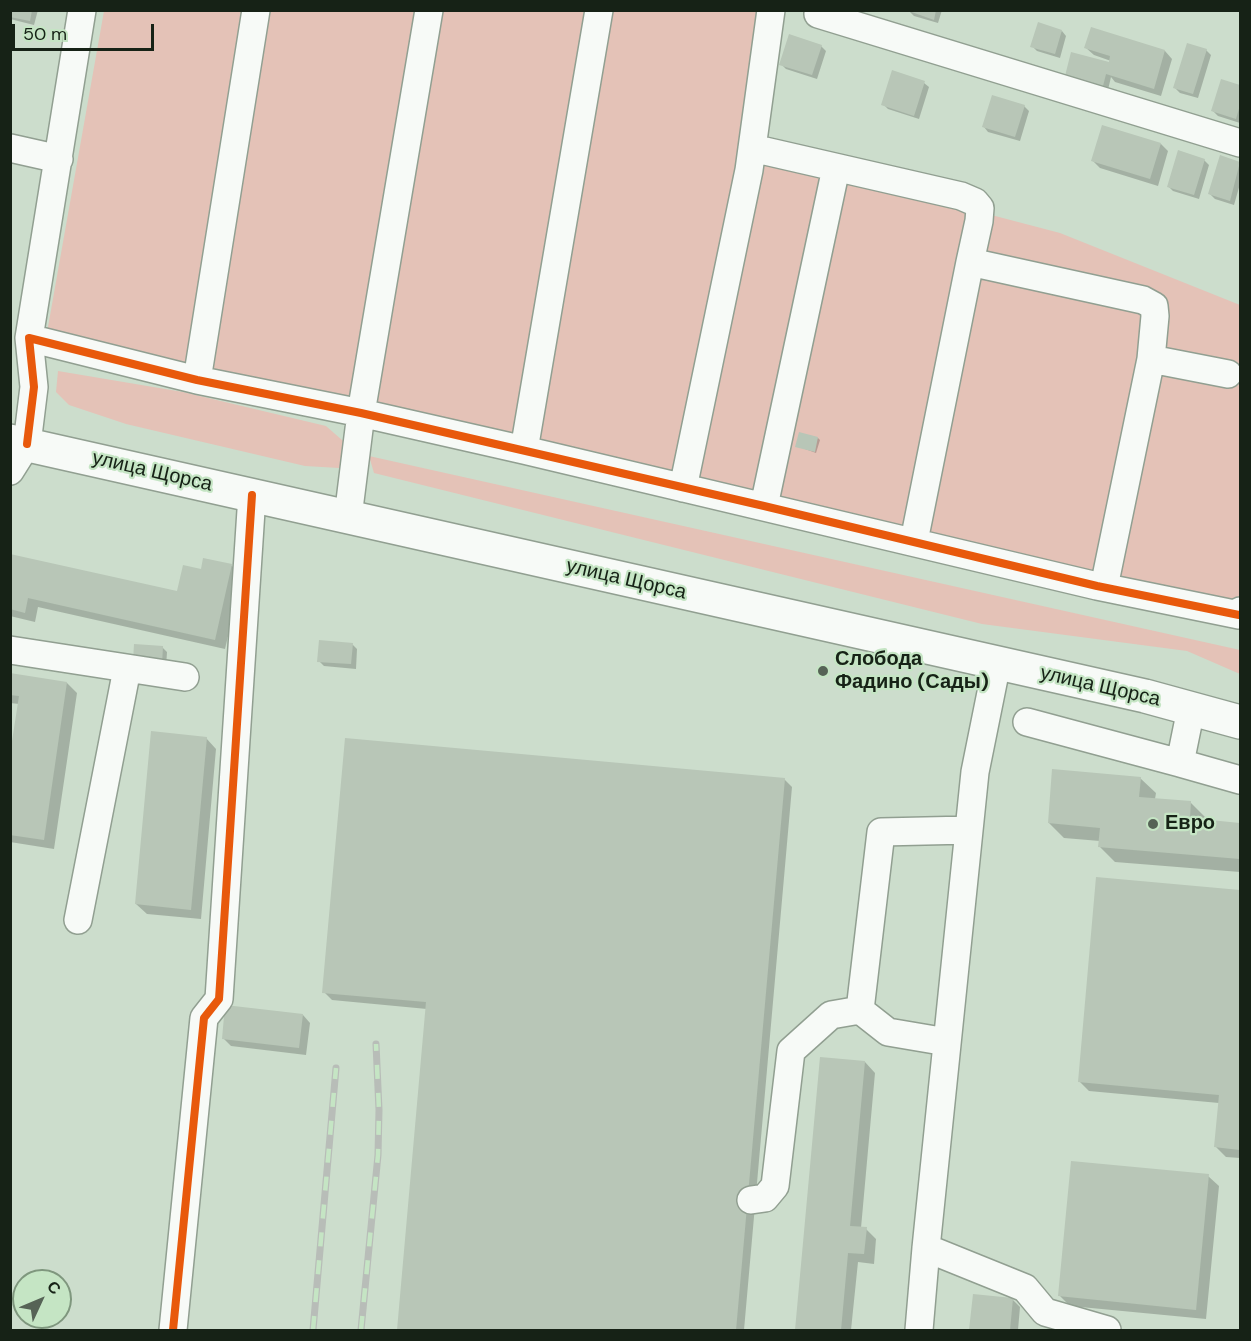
<!DOCTYPE html>
<html>
<head>
<meta charset="utf-8">
<style>
  body { margin:0 }
  #map { position:relative; width:1251px; height:1341px; overflow:hidden; background:#cdc; font-family:"DM Sans",sans-serif }
  canvas { display:block }
  .frame { position:absolute; inset:0; border:12px solid #162216; pointer-events:none }
  .north { position:absolute; left:12px; top:1269px; width:60px; height:60px; box-sizing:border-box; background:#c5e5c4; border:2px solid #7f977e; border-radius:50%; rotate:46deg; font-size:16px; font-weight:700; line-height:24px; text-align:center; color:#162216 }
  .north::after { content:''; display:block; margin:auto; width:21px; height:27px; background:#566356; clip-path:polygon(50% 0,100% 100%,50% 72%,0 100%) }
  .scale { position:absolute; left:12px; top:24px; width:142px; height:27px; box-sizing:border-box; border:3px solid #162216; border-top:0; padding-left:8px; font-size:18px; line-height:21px; white-space:nowrap; color:#162216; -webkit-text-stroke:4px #c5e5c4; paint-order:stroke }
</style>
</head>
<body>
<div id="map">
<canvas width="1251" height="1341"></canvas>
<div class="frame"></div>
<div class="north">С</div>
<div class="scale">50 m</div>
</div>
<script>
const ctx = document.querySelector('canvas').getContext('2d');
ctx.lineJoin = 'round';
function fillPath(path, color) { ctx.fillStyle = color; ctx.fill(path, 'evenodd'); }
const shape = rows => new Path2D(rows.map(r => 'M' + r).join(''));
function trace(path, color, width, dash) { ctx.strokeStyle = color; ctx.lineWidth = width; ctx.lineCap = dash ? 'butt' : 'round'; ctx.setLineDash(dash || []); ctx.stroke(path); }
function label(font, color, halo, rows, align = 'center') {
  ctx.font = font + ' "DM Sans",sans-serif'; ctx.lineWidth = 4.5; ctx.setLineDash([]); ctx.textBaseline = 'middle'; ctx.strokeStyle = halo; ctx.fillStyle = color; for (const [text, x, y, turn = 0] of rows) {
    ctx.save(); ctx.translate(x, y); ctx.rotate((+turn || 0) * Math.PI / 180); ctx.textAlign = isNaN(turn) ? turn : align; if (halo) ctx.strokeText(text, 0, 0); ctx.fillText(text, 0, 0); ctx.restore();
  }
}
const green = shape([
  [104,11,780,11,759,154,1060,233,1240,305,1240,625,43,355],
  [58,371,183,392,326,426,350,447,339,468,305,466,126,424,69,405,56,392],
  [369,456,1240,650,1240,674,1187,651,982,624,374,473]
]);
const shadow = shape([
  [10,10,38,10,34,25,10,19],
  [942,10,938,23,914,16,909,11],
  [1062,31,1066,36,1060,58,1037,51,1032,46],
  [821,46,826,51,817,79,786,69,781,64],
  [1086,48,1165,51,1172,59,1161,96,1115,82,1111,77,1107,94,1070,84,1110,64,1111,61,1094,55],
  [1206,50,1211,55,1198,98,1180,93,1175,88],
  [1222,81,1240,87,1240,123,1218,116,1213,111],
  [924,83,929,87,919,119,888,109,883,104],
  [1024,106,1029,111,1020,141,988,132,984,127],
  [1161,144,1168,151,1158,186,1100,168,1093,161],
  [1221,157,1240,163,1240,184,1234,205,1215,199,1210,194],
  [1204,160,1209,165,1199,199,1173,191,1168,186],
  [818,438,820,440,816,453,797,446],
  [10,555,178,593,202,571,231,565,242,576,225,649,38,607,35,622,10,616],
  [352,644,357,649,356,669,324,666,319,661],
  [162,647,167,652,166,668,139,666],
  [10,675,67,683,77,693,54,849,10,842,10,764,19,704,10,703],
  [206,738,216,749,201,919,147,914,136,904],
  [1140,778,1156,793,1155,799,1190,802,1206,818,1205,821,1240,824,1240,872,1115,862,1100,847,1100,841,1064,838,1049,823],
  [784,779,792,787,744,1330,399,1330,427,1009,332,1000,324,992],
  [1098,879,1240,892,1240,1158,1226,1157,1216,1147,1219,1103,1089,1091,1079,1081],
  [303,1015,310,1023,306,1055,231,1046,223,1038],
  [822,1058,865,1062,875,1073,861,1228,866,1229,876,1239,874,1264,858,1262,851,1330,797,1330],
  [1208,1176,1219,1186,1206,1319,1070,1306,1060,1296],
  [974,1295,1012,1299,1020,1307,1018,1330,971,1330]
]);
const building = shape([
  [10,10,32,10,30,21,10,17],
  [906,10,936,10,934,20],
  [1038,22,1062,30,1055,54,1030,47],
  [1091,27,1165,50,1154,89,1106,74,1102,90,1064,80,1071,52,1109,62,1110,56,1084,48],
  [789,34,822,45,812,75,779,65],
  [1187,43,1207,49,1193,94,1173,88],
  [892,70,925,81,914,116,881,105],
  [1221,79,1240,85,1240,105,1236,119,1211,111],
  [992,95,1025,105,1015,137,982,127],
  [1102,125,1161,143,1150,179,1091,161],
  [1178,150,1205,159,1194,195,1167,187],
  [1220,155,1240,162,1230,201,1208,194],
  [799,432,818,437,815,452,795,447],
  [10,554,177,591,183,565,201,569,203,558,232,564,215,640,28,598,25,613,10,609],
  [319,640,353,643,351,664,317,662],
  [134,644,163,646,162,664,133,661],
  [10,673,67,682,44,840,10,835,10,754,19,696,10,695],
  [151,731,207,737,191,910,135,904],
  [345,738,785,778,736,1330,397,1330,426,1002,322,993],
  [1052,769,1141,777,1139,797,1191,801,1190,818,1240,823,1240,859,1098,847,1100,828,1048,823],
  [1096,877,1240,890,1240,1150,1214,1147,1219,1095,1078,1082],
  [225,1005,303,1014,299,1048,222,1039],
  [820,1057,865,1061,850,1226,867,1227,864,1254,848,1253,841,1330,795,1330],
  [1071,1161,1209,1174,1196,1310,1058,1296],
  [973,1294,1013,1298,1010,1330,969,1330]
]);
const minor = shape([
  [818,14,1240,143],
  [10,148,59,159],
  [752,148,961,196,975,202,980,208,979,221,970,262],
  [29,338,82,10],
  [197,380,256,10],
  [524,450,599,10],
  [10,471,27,444,34,387,29,338,197,380,361,413,524,450,1097,586,1239,615,1240,611],
  [683,488,749,170,771,10],
  [764,506,836,168],
  [348,517,361,413,429,10],
  [914,541,970,262,1143,300,1154,306,1155,316,1151,359,1228,374],
  [1104,587,1151,359],
  [10,650,185,677],
  [1191,709,1180,763,1240,780],
  [1027,722,1180,763],
  [78,920,127,669],
  [860,1010,881,832,969,830],
  [751,1200,765,1198,775,1186,791,1051,831,1015,860,1010,888,1032,947,1042],
  [926,1248,1025,1288,1045,1312,1107,1330],
  [173,1330,204,1018,219,999,252,495],
  [919,1330,926,1248,975,772,997,663]
]);
const major = shape([
  [10,441,1145,696,1240,722]
]);
const rail = shape([
  [313,1330,336,1068],
  [361,1330,378,1155,379,1110,376,1044]
]);
const cycleway = shape([
  [27,444,34,387,29,338,197,380,361,413,764,506,1097,586,1239,615],
  [173,1330,204,1018,219,999,252,495]
]);
const markers = [
  [823,671,6,"#566356"],
  [1153,824,6,"#566356"]
];
const streetNames = [
  ["улица Щорса",152,472,13],
  ["улица Щорса",626,580,13],
  ["улица Щорса",1100,687,13]
];
const poiNames = [
  ["Слобода",835,660],
  ["Фадино (Сады)",835,683],
  ["Евро",1165,824]
];
fillPath(green, '#e4c2b7');
fillPath(shadow, '#0003');
fillPath(building, '#b8c6b7');
trace(minor, '#919f91', 30);
trace(major, '#919f91', 36);
trace(minor, '#f7faf7', 27);
trace(major, '#f7faf7', 33);
trace(rail, '#b8bdb8', 7);
trace(rail, '#c5e5c4', 4.5, [14]);
trace(cycleway, '#e8590c', 8);
for (const [x, y, r, color] of markers) { const dot = new Path2D(); dot.arc(x, y, r, 0, 2 * Math.PI); ctx.fillStyle = color; ctx.fill(dot); trace(dot, '#c5e5c4', 2); }
label('20px', '#162216', '#c5e5c4', streetNames);
label('bold 20px', '#162216', '#c5e5c4', poiNames, 'left');
</script>
</body>
</html>
